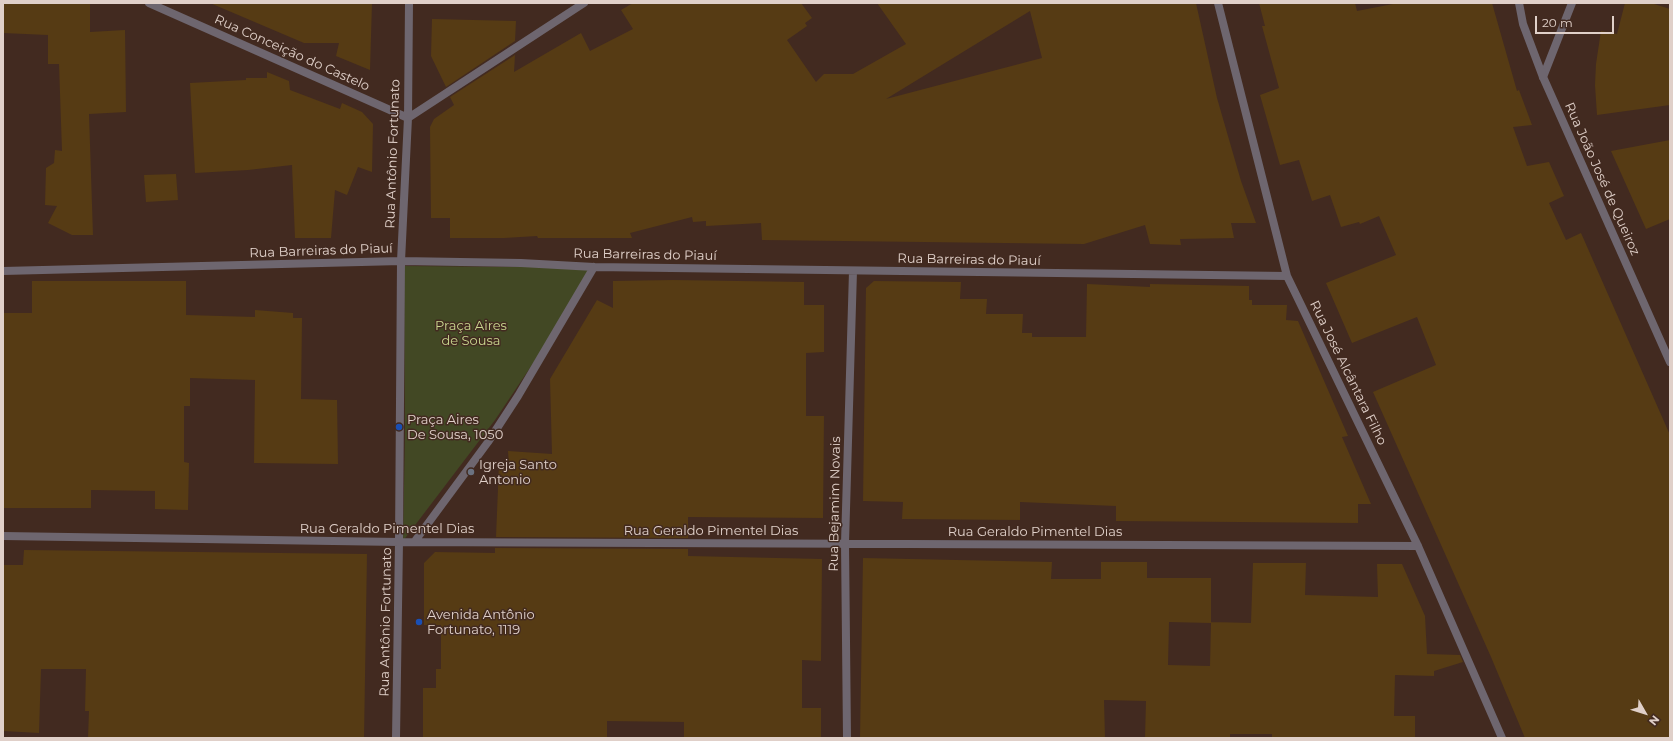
<!DOCTYPE html>
<html>
<head>
<meta charset="utf-8">
<style>
  body { margin:0 }
  #map { position:relative; width:1673px; height:741px; overflow:hidden; background:#422a20; font-family:Montserrat,sans-serif }
  canvas { display:block }
  .frame { position:absolute; inset:0; border:4px solid #e0d0c9; pointer-events:none }
  .north { position:absolute; left:1625px; top:693px; width:40px; height:40px; -webkit-text-stroke:3px #422a20; paint-order:stroke; rotate:129deg; font-size:11px; font-weight:700; line-height:16px; text-align:center; color:#e0d0c9 }
  .north::after { content:''; display:block; margin:auto; width:14px; height:18px; background:#e0d0c9; clip-path:polygon(50% 0,100% 100%,50% 72%,0 100%) }
  .scale { position:absolute; left:1535px; top:16px; width:79px; height:18px; box-sizing:border-box; border:2px solid #e0d0c9; border-top:0; padding-left:5px; font-size:12px; line-height:14px; white-space:nowrap; color:#e0d0c9; -webkit-text-stroke:3px #422a20; paint-order:stroke }
</style>
</head>
<body>
<div id="map">
<canvas width="1673" height="741"></canvas>
<div class="frame"></div>
<div class="north">N</div>
<div class="scale">20 m</div>
</div>
<script>
const ctx = document.querySelector('canvas').getContext('2d');
ctx.lineJoin = 'round';
function fillPath(path, color) { ctx.fillStyle = color; ctx.fill(path, 'evenodd'); }
const shape = rows => new Path2D(rows.map(r => 'M' + r).join(''));
function trace(path, color, width, dash) { ctx.strokeStyle = color; ctx.lineWidth = width; ctx.lineCap = dash ? 'butt' : 'round'; ctx.setLineDash(dash || []); ctx.stroke(path); }
function label(font, color, halo, rows, align = 'center') {
  ctx.font = font + ' Montserrat,sans-serif'; ctx.lineWidth = 3; ctx.setLineDash([]); ctx.textBaseline = 'middle'; ctx.strokeStyle = halo; ctx.fillStyle = color; for (const [text, x, y, turn = 0] of rows) {
    ctx.save(); ctx.translate(x, y); ctx.rotate((+turn || 0) * Math.PI / 180); ctx.textAlign = isNaN(turn) ? turn : align; if (halo) ctx.strokeText(text, 0, 0); ctx.fillText(text, 0, 0); ctx.restore();
  }
}
const green = shape([
  [599,265,495,420,403,541,405,433,404,266,513,267]
]);
const building = shape([
  [3,3,90,3,90,32,125,30,126,112,89,114,93,235,72,235,48,223,57,206,45,205,46,168,54,163,55,150,62,151,59,64,48,64,48,35,3,33],
  [210,3,372,3,370,70,336,56,339,43,304,43],
  [633,3,801,3,812,18,805,23,807,26,787,40,816,82,824,74,853,74,906,44,877,3,1196,3,1217,98,1241,181,1256,223,1231,223,1234,238,1180,239,1181,245,1150,244,1145,225,1084,244,762,240,761,223,706,226,706,221,693,222,692,217,630,233,632,238,538,238,537,236,504,238,450,238,450,218,431,218,430,127,434,119,454,105,450,97,515,55,514,72,581,33,590,51,633,29,621,10],
  [1030,11,1042,58,886,99],
  [1259,3,1355,3,1357,11,1398,3,1492,3,1517,91,1519,90,1532,125,1513,127,1527,166,1549,162,1564,196,1549,203,1566,240,1581,233,1670,435,1670,738,1525,738,1491,657,1373,392,1436,365,1417,317,1352,343,1326,283,1396,255,1379,216,1360,224,1359,222,1341,227,1330,195,1312,201,1299,160,1280,165,1260,95,1279,88,1262,26,1265,26],
  [1625,3,1651,3,1670,9,1670,105,1597,115,1595,85,1596,64,1601,31,1617,34],
  [432,19,516,21,515,41,446,87,431,56],
  [267,72,289,81,290,90,340,109,342,103,362,112,373,124,372,172,358,167,347,195,335,190,331,238,295,238,292,165,248,170,195,173,190,83,246,80,246,78,267,78],
  [1670,140,1670,219,1646,229,1611,151],
  [176,174,178,200,146,202,144,175],
  [673,280,804,282,804,305,824,305,824,352,806,353,806,416,824,416,823,518,688,517,688,538,496,537,499,464,509,465,508,451,552,454,550,379,597,300,613,308,613,281],
  [32,281,186,281,186,315,255,317,255,310,293,313,293,318,302,318,301,399,337,400,338,464,254,463,255,380,190,378,190,406,184,406,184,462,189,463,188,510,155,509,155,491,91,490,91,508,3,508,3,313,32,313],
  [874,281,961,282,960,299,987,299,986,314,1023,314,1022,333,1032,333,1032,337,1086,337,1087,284,1150,287,1150,284,1249,286,1249,300,1252,300,1252,305,1287,305,1286,320,1298,321,1348,436,1342,437,1371,504,1358,504,1358,523,1116,521,1116,506,1020,502,1020,520,902,519,903,502,863,501,866,288],
  [495,548,688,549,688,556,822,559,821,661,802,660,802,708,821,708,821,738,684,738,684,722,607,721,607,738,423,738,423,688,436,688,436,669,441,669,441,625,424,625,424,563,435,552,495,553],
  [24,550,367,554,364,738,88,738,89,711,85,711,86,669,41,669,39,733,3,731,3,565,23,565],
  [863,558,1052,562,1051,579,1101,579,1101,562,1147,562,1147,578,1211,578,1211,623,1169,622,1168,665,1210,666,1211,622,1251,623,1253,563,1306,563,1305,595,1378,597,1377,564,1402,564,1425,616,1427,654,1460,655,1463,662,1434,671,1434,676,1395,675,1394,716,1415,716,1415,738,1272,738,1272,734,1230,734,1230,738,1145,738,1146,701,1104,700,1105,738,860,738]
]);
const minor = shape([
  [149,3,408,118,584,3],
  [1218,3,1287,276,1418,546,1502,738],
  [1543,77,1572,3],
  [3,271,401,261,521,263,594,267,1287,276],
  [3,536,399,542,1418,546],
  [415,541,488,442,518,396,594,267],
  [396,738,399,542,401,261,408,118,409,3],
  [847,738,845,543,853,271]
]);
const tertiary = shape([
  [1519,3,1523,24,1543,77,1670,362]
]);
const markers = [
  [399,427,4,"#1a4fb4"],
  [471,472,4,"#6b7280"],
  [419,622,4,"#1a4fb4"]
];
const streetNames = [
  ["Rua Conceição do Castelo",292,53,24],
  ["Rua Antônio Fortunato",393,154,-88],
  ["Rua João José de Queiroz",1602,179,66],
  ["Rua Barreiras do Piauí",321,251,-2],
  ["Rua Barreiras do Piauí",645,255,1],
  ["Rua Barreiras do Piauí",969,260,1],
  ["Rua José Alcântara Filho",1348,373,64],
  ["Rua Bejamim Novais",835,504,-89],
  ["Rua Geraldo Pimentel Dias",387,529],
  ["Rua Geraldo Pimentel Dias",711,531],
  ["Rua Geraldo Pimentel Dias",1035,532],
  ["Rua Antônio Fortunato",386,622,-89]
];
const parkNames = [
  ["Praça Aires",471,326],
  ["de Sousa",471,341]
];
const poiNames = [
  ["Praça Aires",407,420],
  ["De Sousa, 1050",407,435],
  ["Igreja Santo",479,465],
  ["Antonio",479,480],
  ["Avenida Antônio",427,615],
  ["Fortunato, 1119",427,630]
];
fillPath(green, '#424824');
fillPath(building, '#563b14');
trace(minor, '#6e666f', 8);
trace(tertiary, '#6e666f', 8);
for (const [x, y, r, color] of markers) { const dot = new Path2D(); dot.arc(x, y, r, 0, 2 * Math.PI); ctx.fillStyle = color; ctx.fill(dot); trace(dot, '#422a20', 1.5); }
label('13px', '#e0d0c9', '#422a20', streetNames);
label('13px', '#c9d78f', '#422a20', parkNames);
label('13px', '#e0d0c9', '#422a20', poiNames, 'left');
</script>
</body>
</html>
